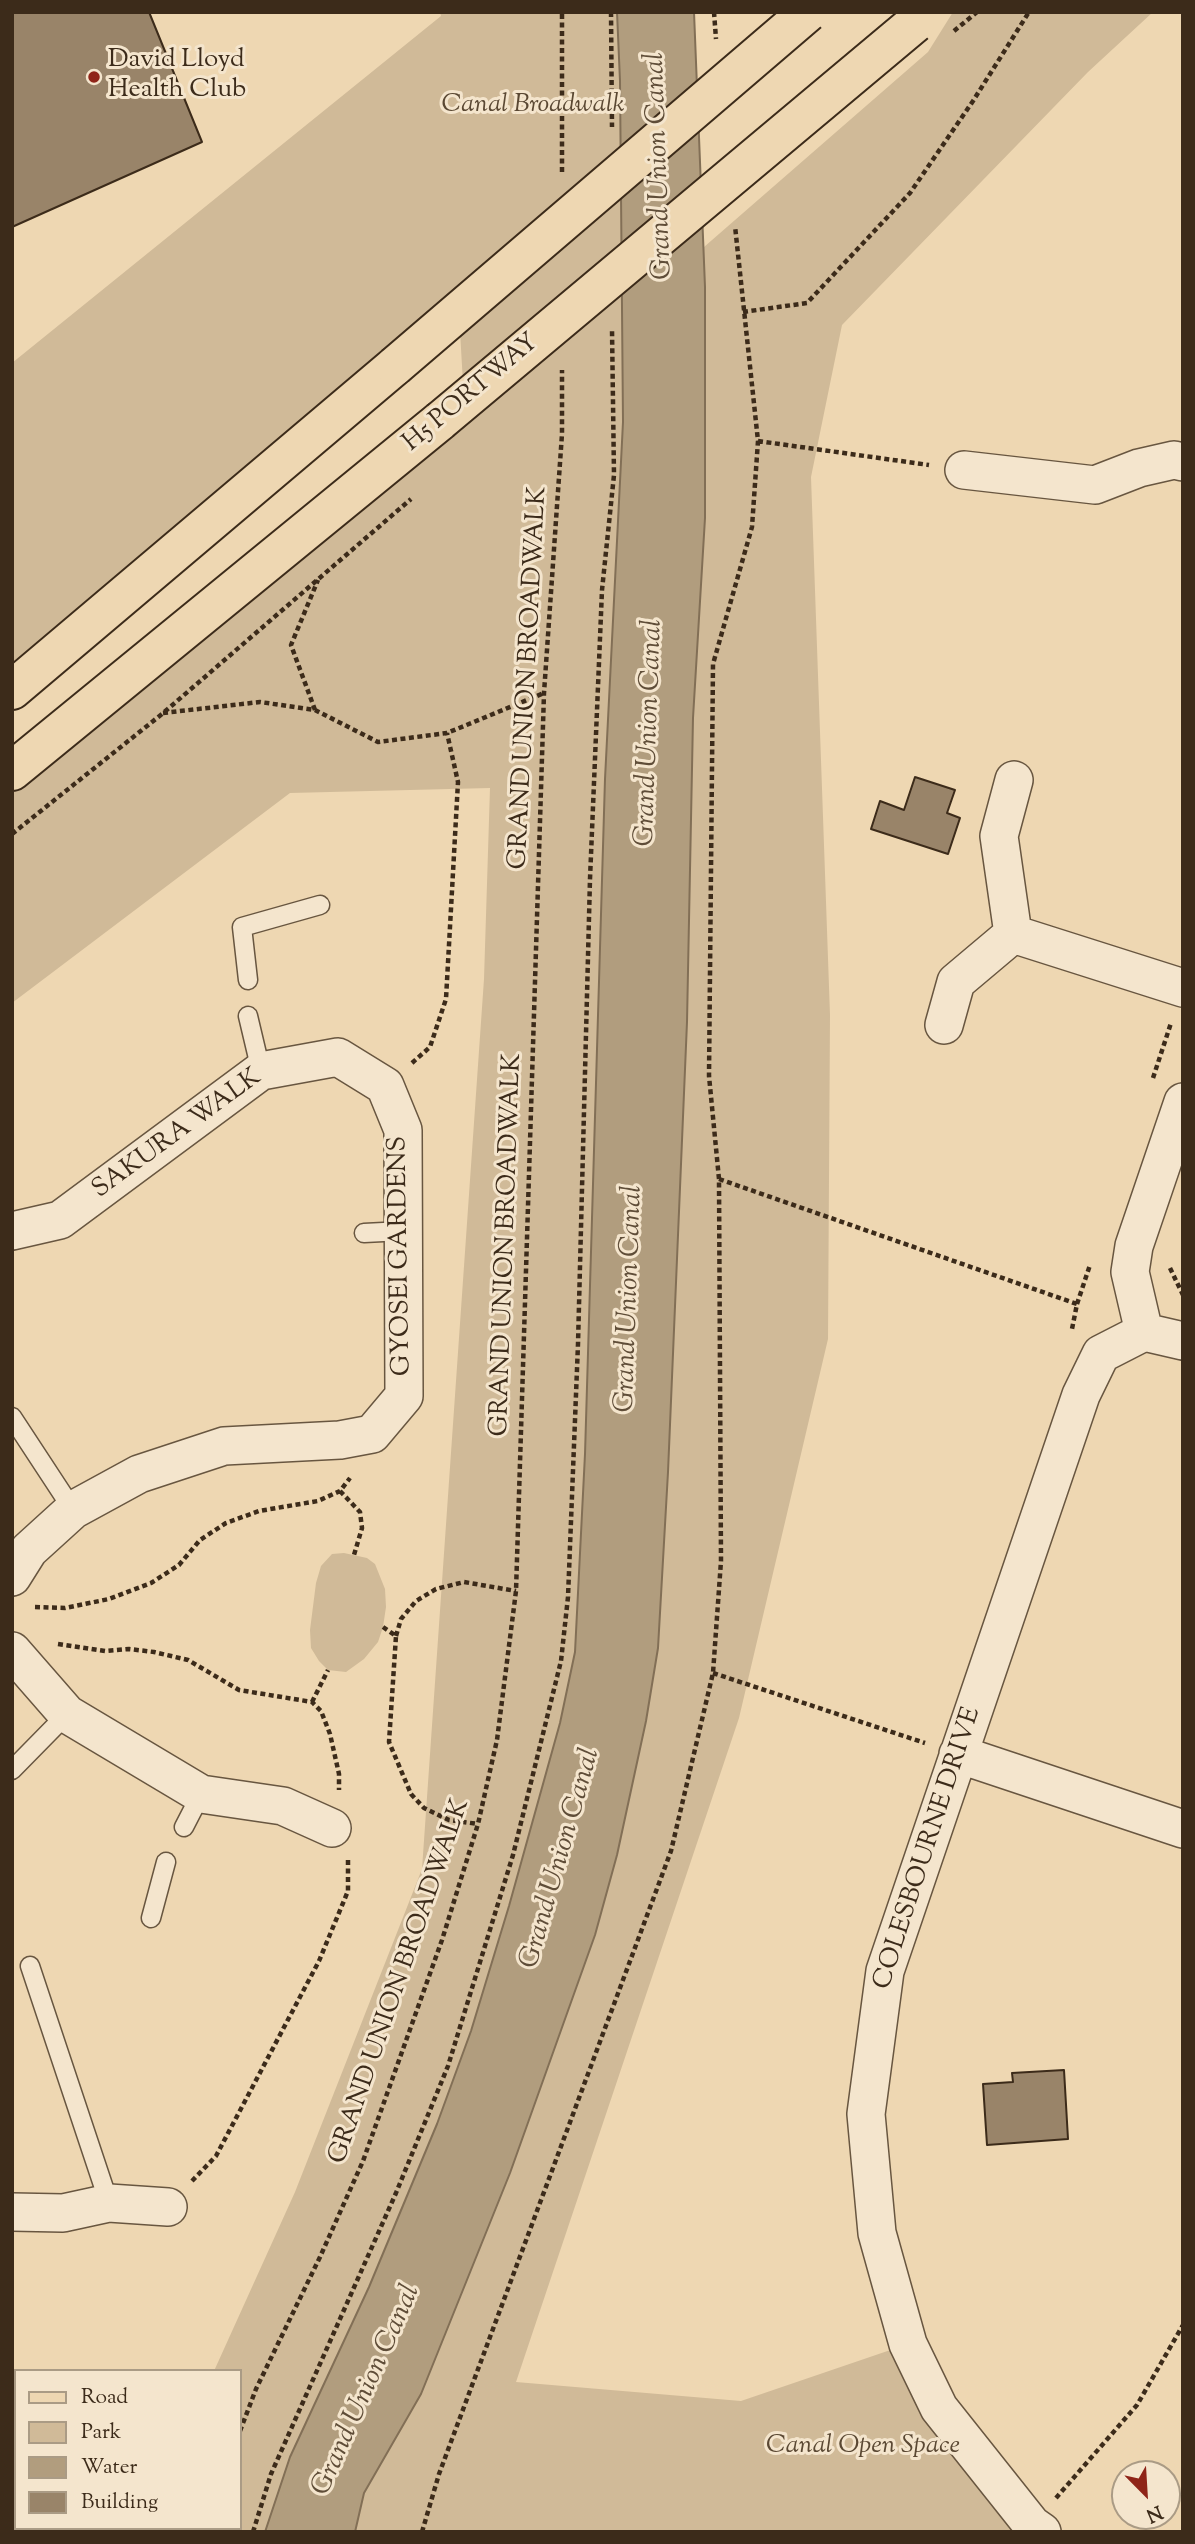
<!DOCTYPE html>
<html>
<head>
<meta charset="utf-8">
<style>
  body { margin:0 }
  #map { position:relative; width:1195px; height:2544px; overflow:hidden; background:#eed7b2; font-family:"Sorts Mill Goudy",serif }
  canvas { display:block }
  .frame { position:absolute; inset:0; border:14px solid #3c2b1a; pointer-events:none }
  .legend { position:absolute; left:14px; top:2369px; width:228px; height:161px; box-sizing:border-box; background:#f4e5cd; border:2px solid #aa9b85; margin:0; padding:9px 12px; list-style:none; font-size:21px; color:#3c2b1a }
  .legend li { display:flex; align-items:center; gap:14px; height:35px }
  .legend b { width:35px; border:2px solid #aa9b85 }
  .north { position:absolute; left:1111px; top:2460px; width:70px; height:70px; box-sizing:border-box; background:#f4e5cd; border:2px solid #aa9b85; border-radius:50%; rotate:156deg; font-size:19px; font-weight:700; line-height:28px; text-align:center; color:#3c2b1a }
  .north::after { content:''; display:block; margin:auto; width:24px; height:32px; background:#8f2418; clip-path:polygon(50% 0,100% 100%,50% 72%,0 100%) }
</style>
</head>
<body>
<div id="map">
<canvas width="1195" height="2544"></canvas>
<div class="frame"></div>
<ul class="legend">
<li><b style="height:9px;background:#eed7b2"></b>Road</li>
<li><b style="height:19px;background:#d0ba98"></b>Park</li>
<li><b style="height:19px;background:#b19d7e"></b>Water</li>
<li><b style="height:19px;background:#998469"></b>Building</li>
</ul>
<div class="north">N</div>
</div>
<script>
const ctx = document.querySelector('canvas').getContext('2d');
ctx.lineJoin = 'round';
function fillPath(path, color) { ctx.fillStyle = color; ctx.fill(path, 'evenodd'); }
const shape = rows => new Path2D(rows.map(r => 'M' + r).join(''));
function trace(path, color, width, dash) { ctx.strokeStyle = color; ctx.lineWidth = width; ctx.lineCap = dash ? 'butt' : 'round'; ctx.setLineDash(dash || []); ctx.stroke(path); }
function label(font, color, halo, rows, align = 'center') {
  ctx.font = font + ' "Sorts Mill Goudy",serif'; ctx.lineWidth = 6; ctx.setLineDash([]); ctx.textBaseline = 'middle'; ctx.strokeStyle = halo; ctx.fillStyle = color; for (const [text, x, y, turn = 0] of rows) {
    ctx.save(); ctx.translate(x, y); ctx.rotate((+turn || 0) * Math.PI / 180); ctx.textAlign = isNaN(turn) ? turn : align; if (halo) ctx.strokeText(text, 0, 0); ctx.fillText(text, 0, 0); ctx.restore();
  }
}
const green = shape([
  [440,12,617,12,620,81,623,422,605,779,585,1454,575,1652,560,1723,509,1906,471,2031,437,2124,369,2287,290,2457,265,2532,141,2532,143,2528,240,2528,240,2371,214,2371,295,2192,422,1869,484,979,490,788,290,793,12,1003,12,771,464,401,459,313,12,690,12,363,441,16],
  [953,12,1153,12,1088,72,842,325,811,477,830,1015,828,1339,739,1718,516,2382,741,2401,908,2344,1042,2532,355,2532,364,2493,421,2393,595,1935,617,1855,646,1721,658,1648,668,1472,687,1022,693,718,705,518,704,247,928,52],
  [344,1553,367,1558,375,1564,385,1589,386,1607,383,1627,378,1642,364,1659,346,1672,328,1670,319,1661,311,1648,310,1630,316,1583,321,1566,332,1554]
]);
const water = shape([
  [617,12,694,12,705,287,705,518,693,718,687,1022,668,1472,658,1648,646,1721,617,1855,595,1935,510,2173,421,2394,364,2493,355,2532,265,2532,290,2457,369,2287,437,2124,471,2031,509,1906,560,1723,575,1652,585,1454,605,779,623,422,620,81,617,12]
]);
const building = shape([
  [12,12,149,12,202,142,12,227,12,12],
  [915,777,955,790,947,813,960,818,948,854,871,829,880,801,904,810,915,777],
  [1064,2070,1068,2139,987,2145,983,2084,1013,2082,1012,2073,1064,2070]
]);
const path = shape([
  [611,12,612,127],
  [714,12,716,39],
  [954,31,977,12],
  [562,172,562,12],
  [743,312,807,303,910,193,973,101,1029,12],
  [758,441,929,465],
  [315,710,291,645,318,580],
  [163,713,260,702,315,710,378,742,447,733,544,693],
  [12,834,162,714,411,499],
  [412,1063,430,1047,446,999,458,782,447,733],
  [1153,1078,1171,1023],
  [719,1179,1077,1304,1072,1329],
  [1170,1268,1183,1295],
  [1077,1304,1090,1265],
  [340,1491,360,1512,362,1528,354,1555],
  [35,1607,65,1608,109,1599,151,1583,179,1565,200,1540,226,1523,259,1511,318,1501,340,1491,350,1478],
  [383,1627,396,1636,389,1742,411,1794,424,1808,449,1820,478,1824],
  [396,1636,401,1619,416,1601,436,1589,464,1582,516,1591],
  [58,1644,105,1651,129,1649,154,1652,188,1660,239,1690,312,1702,321,1711,330,1734,339,1774,339,1790],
  [713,1673,925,1743],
  [312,1702,328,1670],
  [192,2181,216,2156,319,1961,348,1891,348,1860],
  [240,2431,256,2389,320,2257,363,2161,442,1940,478,1824,497,1740,516,1591,544,693,562,434,562,370],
  [1056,2498,1137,2405,1183,2325],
  [168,2528,173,2532],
  [150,2532,153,2528],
  [201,2532,202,2528],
  [253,2532,271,2474,396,2193,448,2066,513,1855,561,1661,568,1597,578,1344,590,879,602,590,614,475,612,329],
  [422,2532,439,2474,671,1851,713,1673,721,1561,719,1179,709,1076,713,664,752,527,758,441,735,226]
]);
const lane = shape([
  [248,980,242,927,320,905],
  [248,1016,261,1071],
  [364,1233,403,1231],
  [12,1417,73,1510],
  [12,1770,67,1714],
  [184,1827,201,1794],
  [151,1918,166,1862],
  [30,1966,109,2203]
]);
const street = shape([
  [964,470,1095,485,1139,468,1174,460,1183,462],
  [1013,934,1183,988],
  [944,1025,956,982,1013,934,999,836,1014,780],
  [12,1231,60,1220,261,1071,338,1057,385,1086,403,1130,404,1396,372,1434,340,1440,224,1446,139,1474,73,1510,29,1550,12,1577],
  [1144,1332,1130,1272,1134,1246,1183,1102],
  [1144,1332,1183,1341],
  [12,1651,67,1714,201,1794,283,1806,332,1828],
  [958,1754,1183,1829],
  [12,2212,63,2213,109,2203,168,2207],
  [1042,2532,1032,2525,939,2408,908,2344,877,2233,866,2114,885,1971,1081,1395,1101,1354,1144,1332]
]);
const primary = shape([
  [12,690,395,366],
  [12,771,440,421]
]);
const primaryBridge = shape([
  [395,366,808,12],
  [440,421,915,23]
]);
const markers = [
  [94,77,7,"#8f2418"]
];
const poiNames = [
  ["David Lloyd",108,62],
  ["Health Club",108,92]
];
const parkNames = [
  ["Canal Broadwalk",533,107],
  ["Canal Open Space",863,2448]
];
const streetNames = [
  ["H5 PORTWAY",472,394,-40],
  ["GRAND UNION BROADWALK",530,678,-87],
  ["SAKURA WALK",178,1135,-36],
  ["GRAND UNION BROADWALK",508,1245,-88],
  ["GYOSEI GARDENS",402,1256,-91],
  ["COLESBOURNE DRIVE",929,1849,-72],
  ["GRAND UNION BROADWALK",401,1982,-71]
];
const waterNames = [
  ["Grand Union Canal",661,166,-92],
  ["Grand Union Canal",651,733,-88],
  ["Grand Union Canal",631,1299,-88],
  ["Grand Union Canal",562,1859,-74],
  ["Grand Union Canal",368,2391,-66]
];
fillPath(green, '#d0ba98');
fillPath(water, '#b19d7e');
trace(water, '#826f56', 2);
fillPath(building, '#998469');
trace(building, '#3c2b1a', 2);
trace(lane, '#685640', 21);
trace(street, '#685640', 40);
trace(primary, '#3c2b1a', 42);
trace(path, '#3c2b1a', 4.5, [5, 3.5]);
trace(lane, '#f4e5cd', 18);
trace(street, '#f4e5cd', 37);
trace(primary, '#eed7b2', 38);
trace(primaryBridge, '#3c2b1a', 42, []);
trace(primaryBridge, '#eed7b2', 38);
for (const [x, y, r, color] of markers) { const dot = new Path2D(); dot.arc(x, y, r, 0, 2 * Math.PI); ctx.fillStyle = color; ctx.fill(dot); trace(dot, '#f4e5cd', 2.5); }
label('26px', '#3c2b1a', '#f4e5cd', poiNames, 'left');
label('italic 26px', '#5a4833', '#f4e5cd', parkNames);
label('26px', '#3c2b1a', '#f4e5cd', streetNames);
label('italic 28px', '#5f4d38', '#f4e5cd', waterNames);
</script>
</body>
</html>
